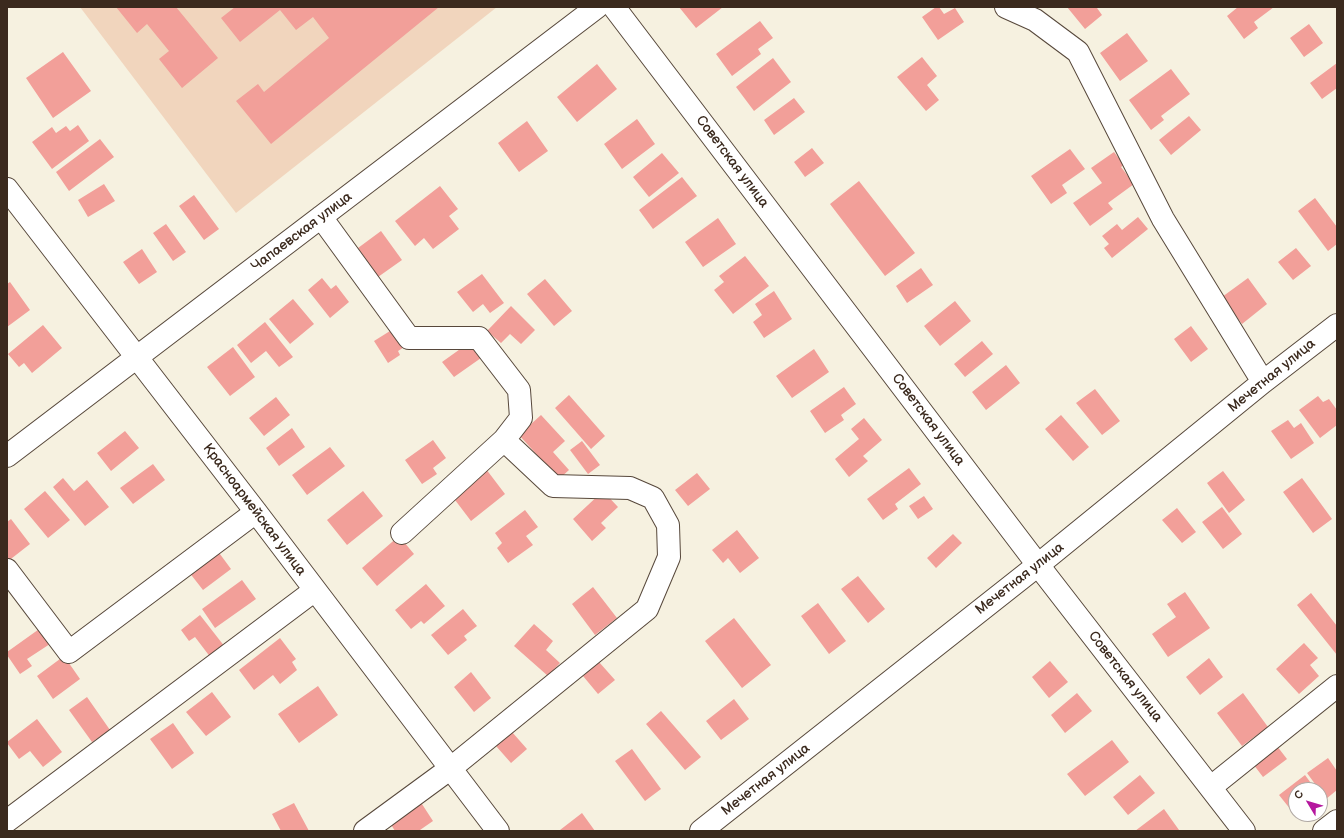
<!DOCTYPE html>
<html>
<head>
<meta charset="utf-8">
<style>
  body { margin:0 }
  #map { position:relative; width:1344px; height:838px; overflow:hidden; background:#f6f1e0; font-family:"Balsamiq Sans",sans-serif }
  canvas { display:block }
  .frame { position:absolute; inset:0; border:8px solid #3b2a1e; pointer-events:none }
  .north { position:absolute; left:1288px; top:782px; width:40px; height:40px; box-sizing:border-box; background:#fff; border:1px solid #b1aaa5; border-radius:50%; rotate:308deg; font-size:11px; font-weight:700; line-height:16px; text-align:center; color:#3b2a1e }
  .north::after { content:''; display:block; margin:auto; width:14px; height:18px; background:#b5179e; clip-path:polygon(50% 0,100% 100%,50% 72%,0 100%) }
</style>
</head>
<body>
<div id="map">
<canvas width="1344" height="838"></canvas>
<div class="frame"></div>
<div class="north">С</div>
</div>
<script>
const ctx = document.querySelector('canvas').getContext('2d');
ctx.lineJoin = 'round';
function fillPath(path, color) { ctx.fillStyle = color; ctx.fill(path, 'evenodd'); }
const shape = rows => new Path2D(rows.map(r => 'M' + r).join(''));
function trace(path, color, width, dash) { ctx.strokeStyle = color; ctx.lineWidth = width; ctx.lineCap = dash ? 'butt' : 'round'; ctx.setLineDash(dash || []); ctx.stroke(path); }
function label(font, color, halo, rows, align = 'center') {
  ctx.font = font + ' "Balsamiq Sans",sans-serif'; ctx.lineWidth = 3; ctx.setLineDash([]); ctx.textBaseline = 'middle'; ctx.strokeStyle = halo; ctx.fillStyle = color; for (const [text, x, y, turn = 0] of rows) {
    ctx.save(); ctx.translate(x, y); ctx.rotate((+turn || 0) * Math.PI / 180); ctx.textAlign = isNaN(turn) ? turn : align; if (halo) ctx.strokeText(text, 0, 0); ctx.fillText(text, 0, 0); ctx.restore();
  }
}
const built = shape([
  [80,7,497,7,236,213]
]);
const building = shape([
  [116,7,176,7,218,58,182,88,159,59,169,51,147,24,137,33],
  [235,7,368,8,439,7,271,144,236,101,258,84,264,92,329,38,313,17,296,30,280,10,240,42,221,18],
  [679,7,723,7,696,28],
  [936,7,939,7,944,14,955,8,964,22,938,40,922,17],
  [1067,7,1098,7,1097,8,1102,15,1085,29],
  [1238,7,1274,7,1254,22,1258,28,1244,39,1227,16],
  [760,21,773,38,758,49,761,54,732,76,716,54],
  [1309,24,1323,43,1304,57,1290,38],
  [1127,33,1148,61,1120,81,1100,53],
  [63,52,91,91,53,118,26,78],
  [922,57,937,76,927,85,939,100,926,111,897,77],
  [773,58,791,82,754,111,736,87],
  [1337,63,1337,88,1322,99,1310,83],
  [597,64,617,89,577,122,557,97],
  [1171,69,1190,94,1161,116,1164,120,1151,130,1129,100],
  [794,98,805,112,774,135,764,120],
  [1189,116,1201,130,1171,155,1159,140],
  [637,119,655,144,622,169,604,144],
  [527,121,548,151,519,172,498,143],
  [78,125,89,141,52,169,32,142,52,127,56,133,66,126,70,131],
  [100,139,114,157,69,191,56,172],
  [812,148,824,163,805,177,794,162],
  [1070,149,1085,169,1062,185,1067,193,1051,204,1031,176],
  [1114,152,1124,165,1121,167,1134,184,1108,203,1113,209,1090,226,1073,203,1102,183,1091,168],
  [662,153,679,173,649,197,633,177],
  [682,177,697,196,653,229,639,210],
  [859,181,915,253,885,276,830,204],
  [104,184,115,201,88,217,78,200],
  [440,186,458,209,449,216,459,229,433,249,424,238,415,246,395,221],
  [194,195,219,229,204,240,179,206],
  [1315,198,1337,227,1337,244,1328,251,1298,211],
  [1138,217,1148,229,1112,258,1104,248,1109,244,1102,236,1117,224,1122,230],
  [718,218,736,244,703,267,685,242],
  [166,224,186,252,173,261,153,233],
  [381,231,402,260,378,277,358,248],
  [1296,248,1311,266,1293,280,1278,262],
  [142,249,157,272,139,284,123,262],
  [745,256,769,286,733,314,714,290,724,282,719,276],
  [921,268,933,285,907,303,896,286],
  [482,274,504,303,490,313,483,304,473,312,457,292],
  [322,278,331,289,336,285,349,302,330,318,308,290],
  [1248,278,1267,304,1242,324,1222,297],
  [545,279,572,311,554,326,527,294],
  [10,282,30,310,7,327,7,284],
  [774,291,792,319,764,338,753,322,762,315,755,304],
  [293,299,314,324,290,344,269,319],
  [955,301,971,321,940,346,924,326],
  [511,306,535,330,521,344,510,334,501,343,487,331],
  [265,322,293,357,279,367,266,351,251,363,237,345],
  [43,325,62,348,32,373,24,363,19,367,8,354],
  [398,326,409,344,398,351,400,355,388,363,374,341],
  [1191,326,1208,349,1191,362,1174,339],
  [982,341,993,354,965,377,954,364],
  [470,342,481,358,454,377,442,362],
  [233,347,255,377,230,396,207,367],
  [814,349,829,372,792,398,776,376],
  [1006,365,1020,383,986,410,972,392],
  [844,387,856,404,841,415,844,420,825,433,810,411],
  [1095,389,1120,421,1102,435,1076,403],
  [569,395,605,436,591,449,555,408],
  [1318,396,1323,402,1329,399,1337,410,1337,425,1320,438,1299,410],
  [276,397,290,415,264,436,249,418],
  [541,415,565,441,553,452,569,470,559,479,519,435],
  [1061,415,1089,447,1073,461,1045,429],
  [864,418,882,440,863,456,868,461,849,477,835,459,859,439,851,429],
  [1288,420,1294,428,1301,423,1314,443,1291,459,1271,431],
  [292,428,305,447,279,466,266,448],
  [125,431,139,448,111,471,97,453],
  [433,440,446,458,433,468,437,474,422,484,405,460],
  [582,441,600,465,588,474,570,450],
  [330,447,345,466,307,495,292,475],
  [153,464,165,480,133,504,120,488],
  [909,468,921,484,895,504,898,509,883,520,867,499],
  [486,469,505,494,471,521,452,496],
  [1223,471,1245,500,1229,513,1207,483],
  [697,473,710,489,688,506,675,490],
  [63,478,74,491,87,480,109,507,85,526,53,487],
  [1302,478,1332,519,1313,533,1283,492],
  [45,491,70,520,48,538,24,509],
  [363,491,383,516,347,545,327,520],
  [603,491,618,507,601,523,606,528,592,541,573,519],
  [924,496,933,509,918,519,909,506],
  [1222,507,1242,534,1223,549,1202,522],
  [1177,508,1196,532,1182,543,1162,520],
  [525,510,538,527,526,536,533,545,508,563,497,548,502,543,495,533],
  [11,519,30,544,7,562,7,522],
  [737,530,759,558,740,573,728,558,723,563,712,550],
  [953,534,962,543,936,568,927,558],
  [399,536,414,554,377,586,362,568],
  [214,546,231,569,203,590,185,567],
  [858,576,885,609,868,623,841,589],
  [242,580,256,599,215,628,202,609],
  [426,584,445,606,424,624,421,621,411,629,395,610],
  [593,587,617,618,595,635,572,604],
  [1185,592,1210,628,1168,657,1152,634,1176,617,1167,604],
  [1311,593,1337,626,1337,655,1297,605],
  [818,603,846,641,829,654,801,616],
  [463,609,477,626,464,636,467,640,448,655,431,635],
  [200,615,225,647,211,658,195,637,189,641,181,630],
  [734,618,771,665,742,688,705,641],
  [534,624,553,641,546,650,560,663,548,676,514,646],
  [42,627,53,642,27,659,32,666,20,674,7,655,7,652],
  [280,638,296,659,292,662,297,670,280,684,273,675,254,690,239,670],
  [1304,643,1318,658,1310,665,1319,676,1299,694,1276,669],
  [64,656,80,679,53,699,37,676],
  [1209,658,1223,677,1200,695,1186,677],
  [1050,661,1068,682,1049,698,1032,677],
  [599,662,615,680,598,694,583,676],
  [471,672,491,698,474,712,454,687],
  [318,686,338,715,299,743,278,714],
  [212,692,231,717,206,736,186,712],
  [1077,693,1092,711,1065,733,1051,715],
  [1243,693,1268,727,1242,746,1217,713],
  [87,697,110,730,92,742,69,710],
  [734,699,749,719,721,740,706,721],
  [661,711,701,757,685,770,646,724],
  [37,719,62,752,43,767,30,751,19,759,7,743,7,742],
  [173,723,194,753,172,769,150,739],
  [512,732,527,749,511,763,496,746],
  [1270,737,1287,759,1263,777,1247,756],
  [1112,740,1129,762,1085,796,1067,774],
  [632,749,661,789,645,801,615,761],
  [1328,758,1337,771,1337,790,1326,799,1307,773],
  [1140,775,1155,793,1128,815,1113,797],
  [1305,775,1316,790,1296,790,1296,814,1295,815,1279,795],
  [420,801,433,821,420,830,421,831,395,831,390,823],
  [294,803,309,831,281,831,272,814],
  [1164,809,1179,830,1135,831],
  [582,813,595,831,561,831,560,830]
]);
const minor = shape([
  [1006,7,1035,20,1078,52,1163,219,1263,382],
  [7,189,256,512,498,831],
  [321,217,409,338,479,338,519,390,521,418,504,440,402,533],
  [7,456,597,7],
  [7,570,69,652,256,512],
  [1211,787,1337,686],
  [7,821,315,590],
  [365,831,451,768,647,609,669,557,668,525,653,498,630,488,553,486,504,440],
  [701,831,1038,565,1263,382,1337,325],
  [1324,831,1337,821]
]);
const major = shape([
  [614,7,1038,565,1244,831]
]);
const streetNames = [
  ["Советская улица",732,162,53],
  ["Чапаевская улица",302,232,-37],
  ["Мечетная улица",1272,376,-39],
  ["Советская улица",928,420,53],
  ["Красноармейская улица",254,510,53],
  ["Мечетная улица",1020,579,-38],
  ["Советская улица",1125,677,52],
  ["Мечетная улица",766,780,-38]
];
fillPath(built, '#f1d5bd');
fillPath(building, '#f29f99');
trace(minor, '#57483b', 24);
trace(major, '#57483b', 24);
trace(minor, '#fff', 22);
trace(major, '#fff', 22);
label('14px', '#3b2a1e', '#fff', streetNames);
</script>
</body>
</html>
